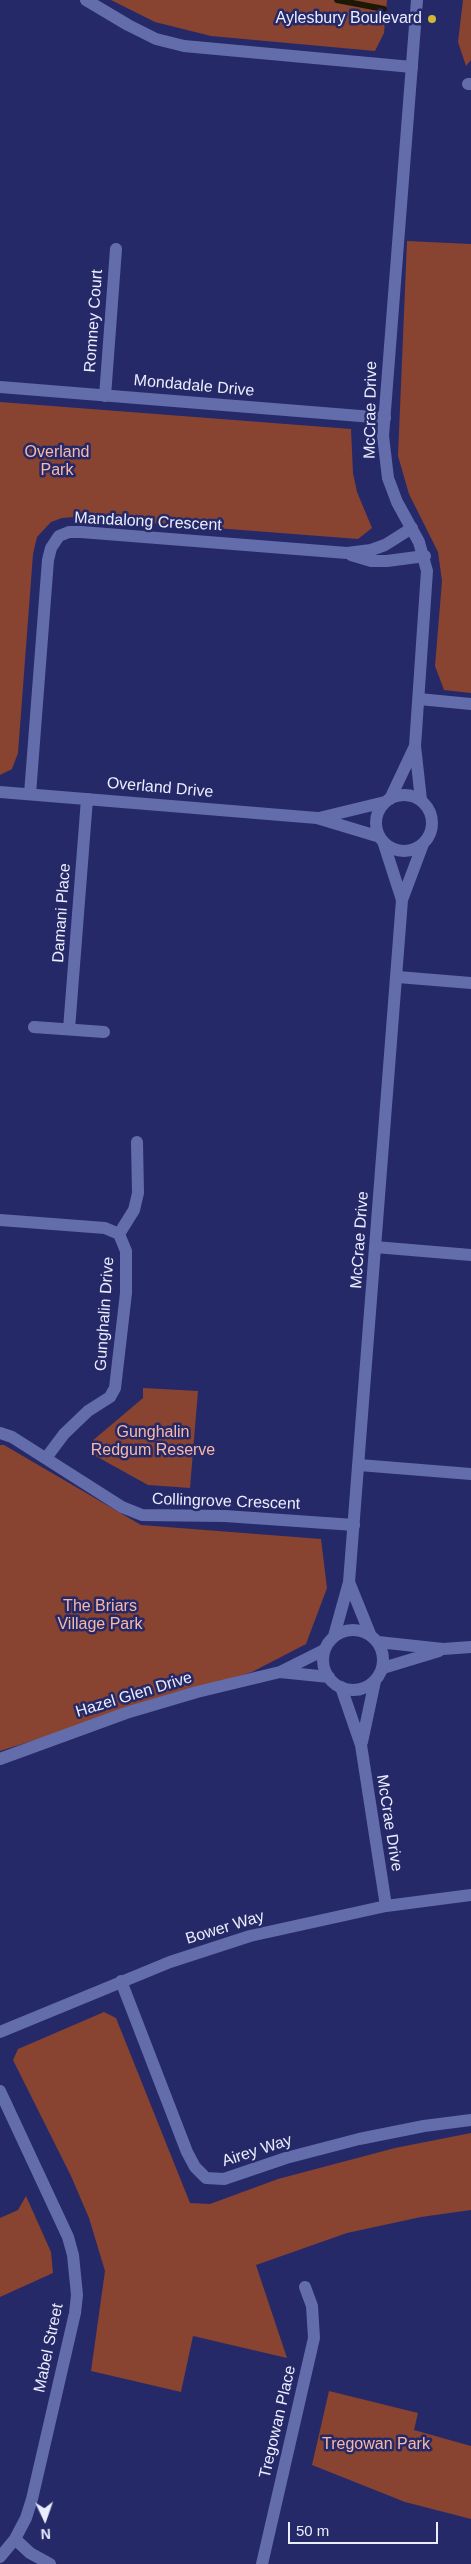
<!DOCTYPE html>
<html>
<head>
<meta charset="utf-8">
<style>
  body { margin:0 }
  #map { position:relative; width:471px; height:2564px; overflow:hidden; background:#262968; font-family:Helvetica,sans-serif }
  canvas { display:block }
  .north { position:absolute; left:20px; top:2494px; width:50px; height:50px; -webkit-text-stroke:4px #262968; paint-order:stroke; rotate:177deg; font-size:14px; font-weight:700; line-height:20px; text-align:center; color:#e9edfc }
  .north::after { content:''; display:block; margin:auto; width:18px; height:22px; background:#e9edfc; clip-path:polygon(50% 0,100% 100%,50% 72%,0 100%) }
  .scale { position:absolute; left:288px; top:2522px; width:150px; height:22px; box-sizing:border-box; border:2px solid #e9edfc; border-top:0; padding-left:6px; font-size:15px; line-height:18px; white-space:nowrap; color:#e9edfc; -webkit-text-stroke:4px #262968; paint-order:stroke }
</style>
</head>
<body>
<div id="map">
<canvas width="471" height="2564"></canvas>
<div class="north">N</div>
<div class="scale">50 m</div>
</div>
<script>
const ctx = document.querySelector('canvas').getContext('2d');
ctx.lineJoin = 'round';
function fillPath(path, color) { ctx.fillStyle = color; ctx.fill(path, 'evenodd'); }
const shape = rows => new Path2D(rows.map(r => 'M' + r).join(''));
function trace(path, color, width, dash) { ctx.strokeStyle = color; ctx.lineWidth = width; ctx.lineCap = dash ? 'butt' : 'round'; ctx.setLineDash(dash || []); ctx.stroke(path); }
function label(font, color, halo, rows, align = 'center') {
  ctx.font = font + ' Helvetica,sans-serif'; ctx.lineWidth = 5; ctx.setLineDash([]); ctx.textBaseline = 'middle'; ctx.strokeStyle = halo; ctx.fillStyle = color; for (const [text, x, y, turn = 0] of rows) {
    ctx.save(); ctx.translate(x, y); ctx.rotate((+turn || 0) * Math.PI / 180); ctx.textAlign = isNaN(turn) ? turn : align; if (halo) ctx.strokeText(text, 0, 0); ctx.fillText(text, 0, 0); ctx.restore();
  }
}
const green = shape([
  [111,0,387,0,384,33,375,51,211,36,155,22],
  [463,0,471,0,471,60,466,66,458,42],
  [407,241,471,244,471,693,444,690,435,666,442,581,438,552,409,494,398,456],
  [0,402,351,429,353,473,357,492,372,528,358,539,73,517,62,518,51,522,37,537,33,554,18,753,12,769,0,775],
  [143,1388,198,1391,190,1488,148,1485,92,1454,91,1442,143,1398],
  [0,1445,4,1445,141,1525,321,1539,327,1588,306,1644,252,1672,0,1751],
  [104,2012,116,2018,190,2203,210,2204,278,2179,395,2148,471,2133,471,2210,421,2217,347,2233,256,2265,287,2358,193,2336,181,2392,91,2371,105,2271,89,2218,71,2176,13,2060,18,2049],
  [26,2196,51,2252,53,2273,0,2297,0,2218,18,2210],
  [329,2391,418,2413,414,2430,471,2446,471,2519,405,2502,312,2465]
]);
const stream = shape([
  [337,0,384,9]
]);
const minor = shape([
  [86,0,128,25,156,39,184,46,412,67],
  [468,84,471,84],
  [0,387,385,418],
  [105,396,116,249],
  [351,555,371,561,387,561,425,556],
  [419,699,471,704],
  [30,794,48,560,51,548,59,536,69,532,81,532,347,553,371,550,385,545,412,528],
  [398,977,471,983],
  [34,1027,104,1032],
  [69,1029,87,799],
  [0,1220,105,1228,119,1234,126,1251,126,1293,115,1388,110,1397,88,1411,64,1434,46,1458],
  [119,1234,134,1210,138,1193,137,1142],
  [375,1247,471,1255],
  [0,1433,12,1437,122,1507,142,1515,225,1516,354,1525],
  [359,1465,471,1474],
  [341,1687,361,1745,386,1906],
  [362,1742,375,1681],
  [121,1981,187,2152,195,2167,206,2178,224,2179,286,2158,359,2139,424,2126,471,2120],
  [0,2032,170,1962,250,1936,386,1906,471,1895],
  [0,2091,68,2237,73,2255,77,2295,75,2313,32,2499,26,2518,15,2539,0,2557],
  [15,2539,30,2553,50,2564],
  [262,2564,314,2338,312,2306,305,2287]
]);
const tertiary = shape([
  [417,0,383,436,388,478,397,502,419,542,427,571,415,746,421,800],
  [0,792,317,818,380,837],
  '376 823a28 28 0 1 1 56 0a28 28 0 1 1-56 0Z',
  [390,799,415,746],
  [319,818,385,802],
  [383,841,402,900],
  [349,1582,370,1634],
  '323 1660a30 30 0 1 1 60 0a30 30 0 1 1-60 0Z',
  [334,1636,349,1582,402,900,423,844],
  [378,1642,443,1649,471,1647],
  [383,1668,439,1651],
  [280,1672,329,1677],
  [0,1759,126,1713,197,1692,280,1672,324,1650]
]);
const markers = [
  [432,19,5,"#d3b635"]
];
const poiNames = [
  ["Aylesbury Boulevard",422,19]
];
const streetNames = [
  ["Romney Court",94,321,-86],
  ["Mondadale Drive",194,386,5],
  ["McCrae Drive",371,410,-89],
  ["Mandalong Crescent",148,522,3],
  ["Overland Drive",160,788,5],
  ["Damani Place",62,913,-86],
  ["McCrae Drive",360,1240,-86],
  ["Gunghalin Drive",105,1314,-86],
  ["Collingrove Crescent",226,1502,2],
  ["Hazel Glen Drive",134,1695,-17],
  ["McCrae Drive",389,1823,81],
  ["Bower Way",225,1928,-17],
  ["Airey Way",257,2151,-18],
  ["Mabel Street",49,2348,-78],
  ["Tregowan Place",278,2422,-77]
];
const parkNames = [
  ["Overland",57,453],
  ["Park",57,471],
  ["Gunghalin",153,1433],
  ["Redgum Reserve",153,1451],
  ["The Briars",100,1607],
  ["Village Park",100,1625],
  ["Tregowan Park",376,2445]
];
fillPath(green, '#884331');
trace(stream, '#1d1806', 6);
trace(minor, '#636dac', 12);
trace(tertiary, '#636dac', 12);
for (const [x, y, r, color] of markers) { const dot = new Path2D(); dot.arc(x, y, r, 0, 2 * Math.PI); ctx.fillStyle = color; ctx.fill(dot); trace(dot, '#262968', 2); }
label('16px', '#e9edfc', '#262968', poiNames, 'right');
label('16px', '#e9edfc', '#262968', streetNames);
label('16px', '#f6b9a8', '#262968', parkNames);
</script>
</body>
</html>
